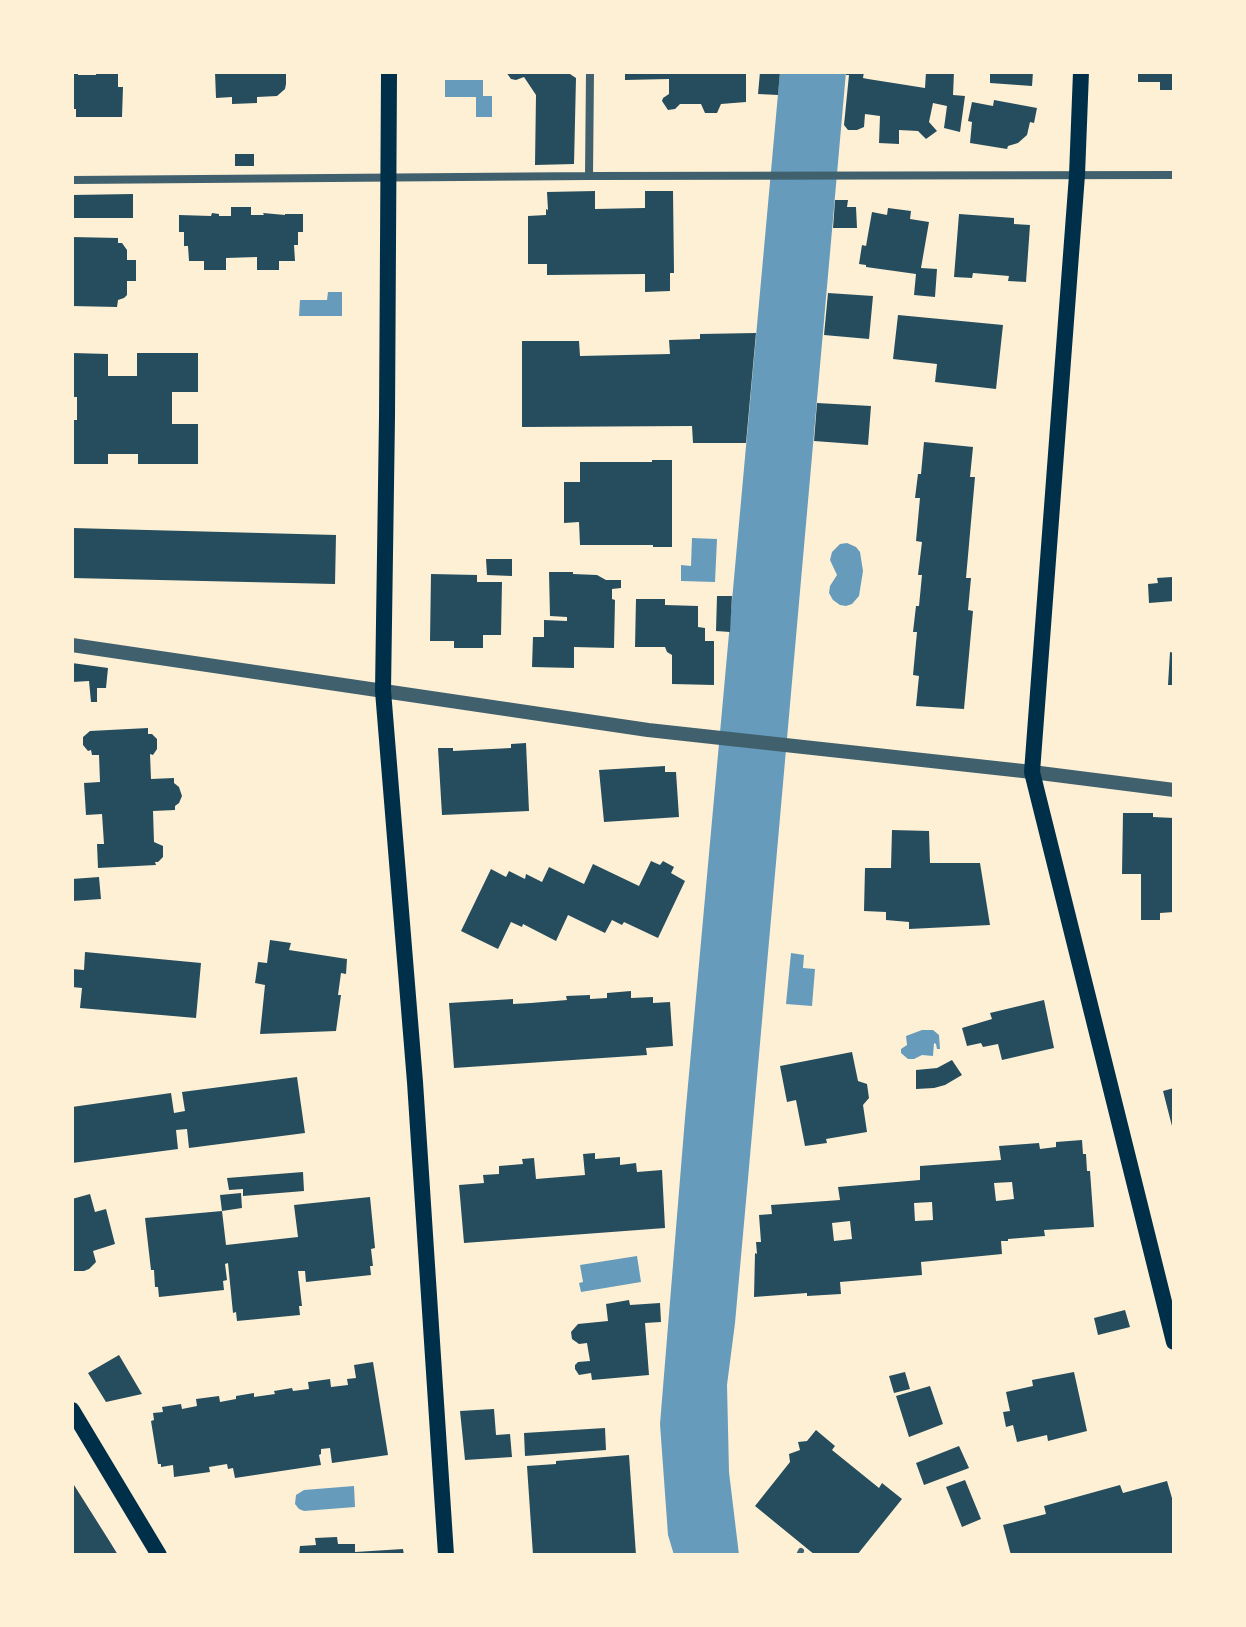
<!DOCTYPE html>
<html>
<head>
<meta charset="utf-8">
<style>
  body { margin:0 }
  #map { position:relative; width:1246px; height:1627px; overflow:hidden; background:#fdf0d5; font-family:"DM Sans",sans-serif }
  canvas { display:block }
  .frame { position:absolute; inset:0; border:74px solid #fdf0d5; pointer-events:none }
</style>
</head>
<body>
<div id="map">
<canvas width="1246" height="1627"></canvas>
<div class="frame"></div>
</div>
<script>
const ctx = document.querySelector('canvas').getContext('2d');
ctx.lineJoin = 'round';
function fillPath(path, color) { ctx.fillStyle = color; ctx.fill(path, 'evenodd'); }
const shape = rows => new Path2D(rows.map(r => 'M' + r).join(''));
function trace(path, color, width, dash) { ctx.strokeStyle = color; ctx.lineWidth = width; ctx.lineCap = dash ? 'butt' : 'round'; ctx.setLineDash(dash || []); ctx.stroke(path); }
const water = shape([
  [780,72,846,72,747,1190,735,1323,727,1385,729,1472,739,1555,674,1555,668,1535,660,1424,685,1118],
  [445,80,483,80,483,96,492,96,492,117,476,117,476,97,445,97],
  [328,292,342,292,342,316,299,316,300,300,327,300],
  [692,538,717,539,715,582,681,581,681,565,691,566],
  [847,543,856,547,860,552,863,571,859,596,852,604,846,606,840,605,833,600,829,593,830,586,837,575,830,560,832,552,840,544],
  [791,953,804,955,803,968,815,969,812,1006,786,1004],
  [922,1030,933,1030,939,1035,940,1049,937,1049,936,1044,934,1043,933,1056,922,1055,914,1059,908,1059,901,1053,901,1049,907,1045,906,1036],
  [637,1256,641,1282,581,1292,579,1283,583,1282,580,1265],
  [354,1486,355,1507,304,1511,299,1509,295,1504,296,1495,304,1490]
]);
const building = shape([
  [72,72,78,72,78,75,96,75,96,72,118,72,118,87,123,87,122,117,76,117,76,109,72,109],
  [215,72,286,72,286,84,285,89,277,96,257,97,257,103,232,104,232,97,216,98],
  [506,72,567,72,576,78,574,164,535,165,536,95,524,77,516,80,511,79],
  [625,72,746,72,746,102,721,104,717,113,705,113,701,104,680,104,675,109,668,110,662,101,663,98,669,94,669,79,625,80],
  [760,72,780,72,778,95,758,94],
  [846,72,864,72,863,78,868,79,925,88,926,72,954,72,953,95,965,96,960,132,944,128,947,106,933,103,929,122,937,131,926,139,918,131,899,130,899,144,879,143,880,116,865,114,864,127,857,130,848,130,844,125,849,75,846,75],
  [990,72,1033,72,1032,86,990,83],
  [1138,72,1174,72,1174,90,1160,90,1160,82,1138,82],
  [994,100,1037,108,1034,123,1030,122,1027,135,1018,143,1008,146,1007,149,970,143,972,122,968,121,972,102,993,106],
  [235,154,254,154,254,166,235,166],
  [595,191,595,209,645,208,645,191,673,191,674,273,670,273,670,291,645,292,645,274,547,275,547,264,528,264,528,216,546,215,546,209,548,210,547,192],
  [133,194,133,218,72,218,72,195],
  [835,200,848,200,847,207,856,207,857,228,833,228],
  [231,207,251,207,251,215,264,215,263,213,285,215,285,214,303,214,303,232,298,232,298,245,294,245,295,261,279,261,279,270,257,270,257,257,226,258,226,270,204,270,204,261,189,261,188,246,184,246,184,232,179,232,179,215,211,216,212,213,219,214,219,216,231,216],
  [888,208,911,211,910,219,929,222,921,268,937,269,935,297,914,295,916,274,866,267,866,265,859,264,862,245,866,246,872,212,887,215],
  [959,214,1014,218,1014,224,1030,225,1026,282,1008,281,1009,276,973,273,972,278,954,277],
  [72,237,118,238,118,243,122,243,127,250,127,260,136,260,136,281,127,281,127,295,124,298,118,300,117,307,72,306],
  [828,293,873,296,869,339,824,335],
  [898,315,1003,325,996,389,935,382,937,364,893,359],
  [756,333,746,443,693,443,692,426,522,427,522,341,579,341,580,356,670,354,669,340,700,339,700,334],
  [72,353,108,354,108,376,137,376,137,353,198,353,198,392,172,392,172,424,198,424,198,464,138,464,138,454,108,454,108,464,72,464,72,420,77,420,77,397,72,397],
  [817,403,871,406,868,445,814,441],
  [924,442,973,447,970,477,975,477,966,578,971,578,968,610,973,611,964,709,916,706,919,676,913,675,917,632,913,632,916,606,919,606,922,575,918,575,922,542,916,541,920,498,915,498,918,474,921,474],
  [652,460,672,460,672,547,653,547,653,545,580,545,579,522,564,523,564,482,580,482,580,462,652,462],
  [72,528,336,535,335,584,72,578],
  [486,559,512,559,512,576,487,575],
  [549,572,573,572,573,574,597,575,606,580,621,580,621,588,612,589,612,599,615,600,614,648,574,647,574,668,532,667,533,637,544,637,544,620,567,621,567,617,550,616],
  [431,574,477,575,477,582,502,582,501,635,483,635,483,648,454,648,454,641,430,641],
  [1172,577,1174,601,1149,603,1148,584,1158,583,1157,578],
  [717,596,732,596,730,632,716,631],
  [636,599,665,599,665,605,698,606,698,627,705,628,705,641,714,641,714,685,672,684,672,655,667,652,665,647,635,647],
  [1170,652,1174,653,1174,685,1168,685],
  [72,663,108,668,106,688,97,688,97,702,91,702,89,681,72,682],
  [148,728,148,734,152,734,157,739,157,749,153,755,150,754,151,779,174,778,174,783,179,787,182,796,179,803,175,806,175,810,153,811,154,842,163,846,163,857,158,862,155,862,156,865,98,868,97,844,104,844,102,814,86,815,84,783,100,782,99,755,92,755,91,750,88,751,83,745,83,737,90,731],
  [526,743,529,811,442,815,438,748,453,748,453,751,511,748,511,744],
  [665,766,665,772,676,772,679,817,604,822,599,770],
  [1123,813,1153,813,1153,817,1174,818,1174,912,1160,913,1160,920,1141,920,1141,874,1122,874],
  [892,830,929,831,930,863,980,863,990,925,909,929,909,922,886,920,886,912,864,911,865,868,891,868],
  [651,861,660,865,663,861,674,867,671,873,685,881,658,938,624,922,622,925,612,920,605,933,568,915,556,941,523,924,522,927,511,922,498,949,461,931,491,869,506,877,509,871,525,879,526,874,542,882,549,867,584,884,593,864,639,886],
  [99,877,101,899,72,901,72,879],
  [270,940,291,943,289,950,347,959,346,974,341,973,338,995,341,995,336,1031,260,1034,265,985,255,983,258,962,267,963],
  [85,952,201,963,196,1018,80,1008,82,988,72,987,72,969,84,970],
  [631,991,631,998,653,997,653,1003,670,1002,673,1046,646,1048,647,1055,454,1068,449,1003,513,999,513,1004,531,1003,567,1000,566,996,590,995,590,999,607,998,607,993],
  [1044,1000,1054,1048,1002,1060,998,1044,983,1047,981,1043,967,1046,962,1028,992,1019,990,1013],
  [852,1052,858,1081,867,1084,869,1098,863,1105,867,1132,826,1139,827,1143,805,1146,796,1100,787,1102,780,1066],
  [952,1060,962,1075,945,1085,934,1088,916,1089,916,1070,937,1068],
  [297,1077,305,1133,189,1148,187,1129,176,1130,178,1149,72,1163,72,1107,171,1093,174,1113,185,1111,182,1092],
  [1174,1088,1174,1130,1173,1130,1163,1091],
  [1082,1140,1083,1154,1086,1154,1087,1171,1090,1171,1094,1227,1044,1230,1045,1236,1008,1239,1008,1241,1001,1241,1002,1254,921,1262,922,1275,840,1282,841,1294,807,1296,807,1293,754,1297,755,1253,757,1254,756,1242,761,1242,759,1215,772,1214,771,1205,840,1200,838,1187,920,1180,920,1166,1001,1160,999,1146,1039,1143,1040,1149,1056,1147,1056,1142],
  [1012,1182,1014,1199,996,1201,994,1183],
  [932,1202,933,1220,915,1221,914,1203],
  [850,1221,852,1239,834,1241,832,1223],
  [595,1153,595,1159,620,1157,620,1165,636,1163,637,1172,662,1170,665,1228,464,1243,459,1185,484,1183,483,1175,499,1174,499,1166,523,1164,522,1159,534,1158,536,1179,585,1175,583,1154],
  [303,1172,304,1191,243,1196,243,1189,229,1190,227,1178],
  [241,1193,242,1208,222,1211,226,1245,298,1237,294,1205,370,1197,375,1248,371,1249,373,1266,370,1266,371,1275,306,1282,305,1271,298,1271,302,1306,299,1306,300,1315,237,1321,236,1312,233,1313,228,1263,225,1264,227,1280,223,1281,224,1290,159,1297,158,1287,155,1287,154,1270,151,1270,145,1218,222,1211,220,1195],
  [90,1194,95,1212,106,1209,115,1244,93,1251,96,1262,89,1269,84,1271,72,1271,72,1199],
  [629,1300,630,1305,660,1303,661,1322,645,1323,649,1375,592,1380,591,1373,579,1375,575,1369,575,1365,578,1362,590,1361,587,1343,579,1344,572,1339,571,1332,578,1324,608,1321,606,1304],
  [1125,1310,1130,1327,1098,1335,1094,1318],
  [119,1355,142,1394,106,1402,88,1373],
  [373,1362,388,1455,332,1463,330,1448,321,1449,321,1454,319,1455,321,1465,235,1478,233,1468,228,1469,227,1464,209,1467,210,1472,174,1477,173,1465,161,1467,161,1464,158,1464,151,1421,154,1420,153,1413,163,1412,162,1407,181,1404,182,1409,197,1406,196,1399,219,1396,220,1402,236,1399,236,1396,254,1393,254,1397,275,1394,274,1391,292,1388,293,1391,309,1389,308,1382,330,1379,331,1387,348,1385,347,1379,356,1378,354,1365],
  [905,1372,910,1389,894,1393,889,1376],
  [1074,1372,1087,1431,1048,1441,1047,1435,1017,1442,1013,1425,1006,1427,1003,1412,1010,1411,1006,1392,1033,1386,1032,1380],
  [930,1386,943,1424,909,1437,896,1396],
  [494,1409,496,1435,510,1434,512,1457,465,1460,460,1411],
  [605,1428,606,1450,525,1456,524,1433],
  [816,1430,835,1446,832,1450,879,1488,882,1483,902,1499,857,1555,815,1555,755,1506,790,1462,789,1454,800,1450,798,1442,807,1441],
  [959,1446,969,1468,924,1485,916,1463],
  [629,1455,636,1555,533,1555,527,1466,556,1464,556,1461],
  [965,1480,981,1519,962,1527,946,1487],
  [1167,1481,1174,1505,1174,1555,1011,1555,1003,1525,1046,1514,1044,1506,1120,1485,1123,1493],
  [74,1485,110,1542,118,1555,72,1555,72,1486],
  [337,1537,338,1544,355,1544,355,1552,403,1549,404,1555,299,1555,300,1546,316,1545,315,1538]
]);
const service = shape([
  [799,1555,801,1551]
]);
const minor = shape([
  [589,176,590,72],
  [72,180,589,176,1174,175]
]);
const tertiary = shape([
  [72,645,648,730,1032,772,1174,790]
]);
const secondary = shape([
  [389,72,387,417,383,691,415,1082,446,1555],
  [1081,72,1077,175,1032,772,1174,1342],
  [72,1410,159,1555]
]);
fillPath(water, '#669bbc');
fillPath(building, '#264d5e');
trace(service, '#3f606c', 6);
trace(minor, '#3f606c', 8);
trace(tertiary, '#3f606c', 14);
trace(secondary, '#003049', 16);
</script>
</body>
</html>
